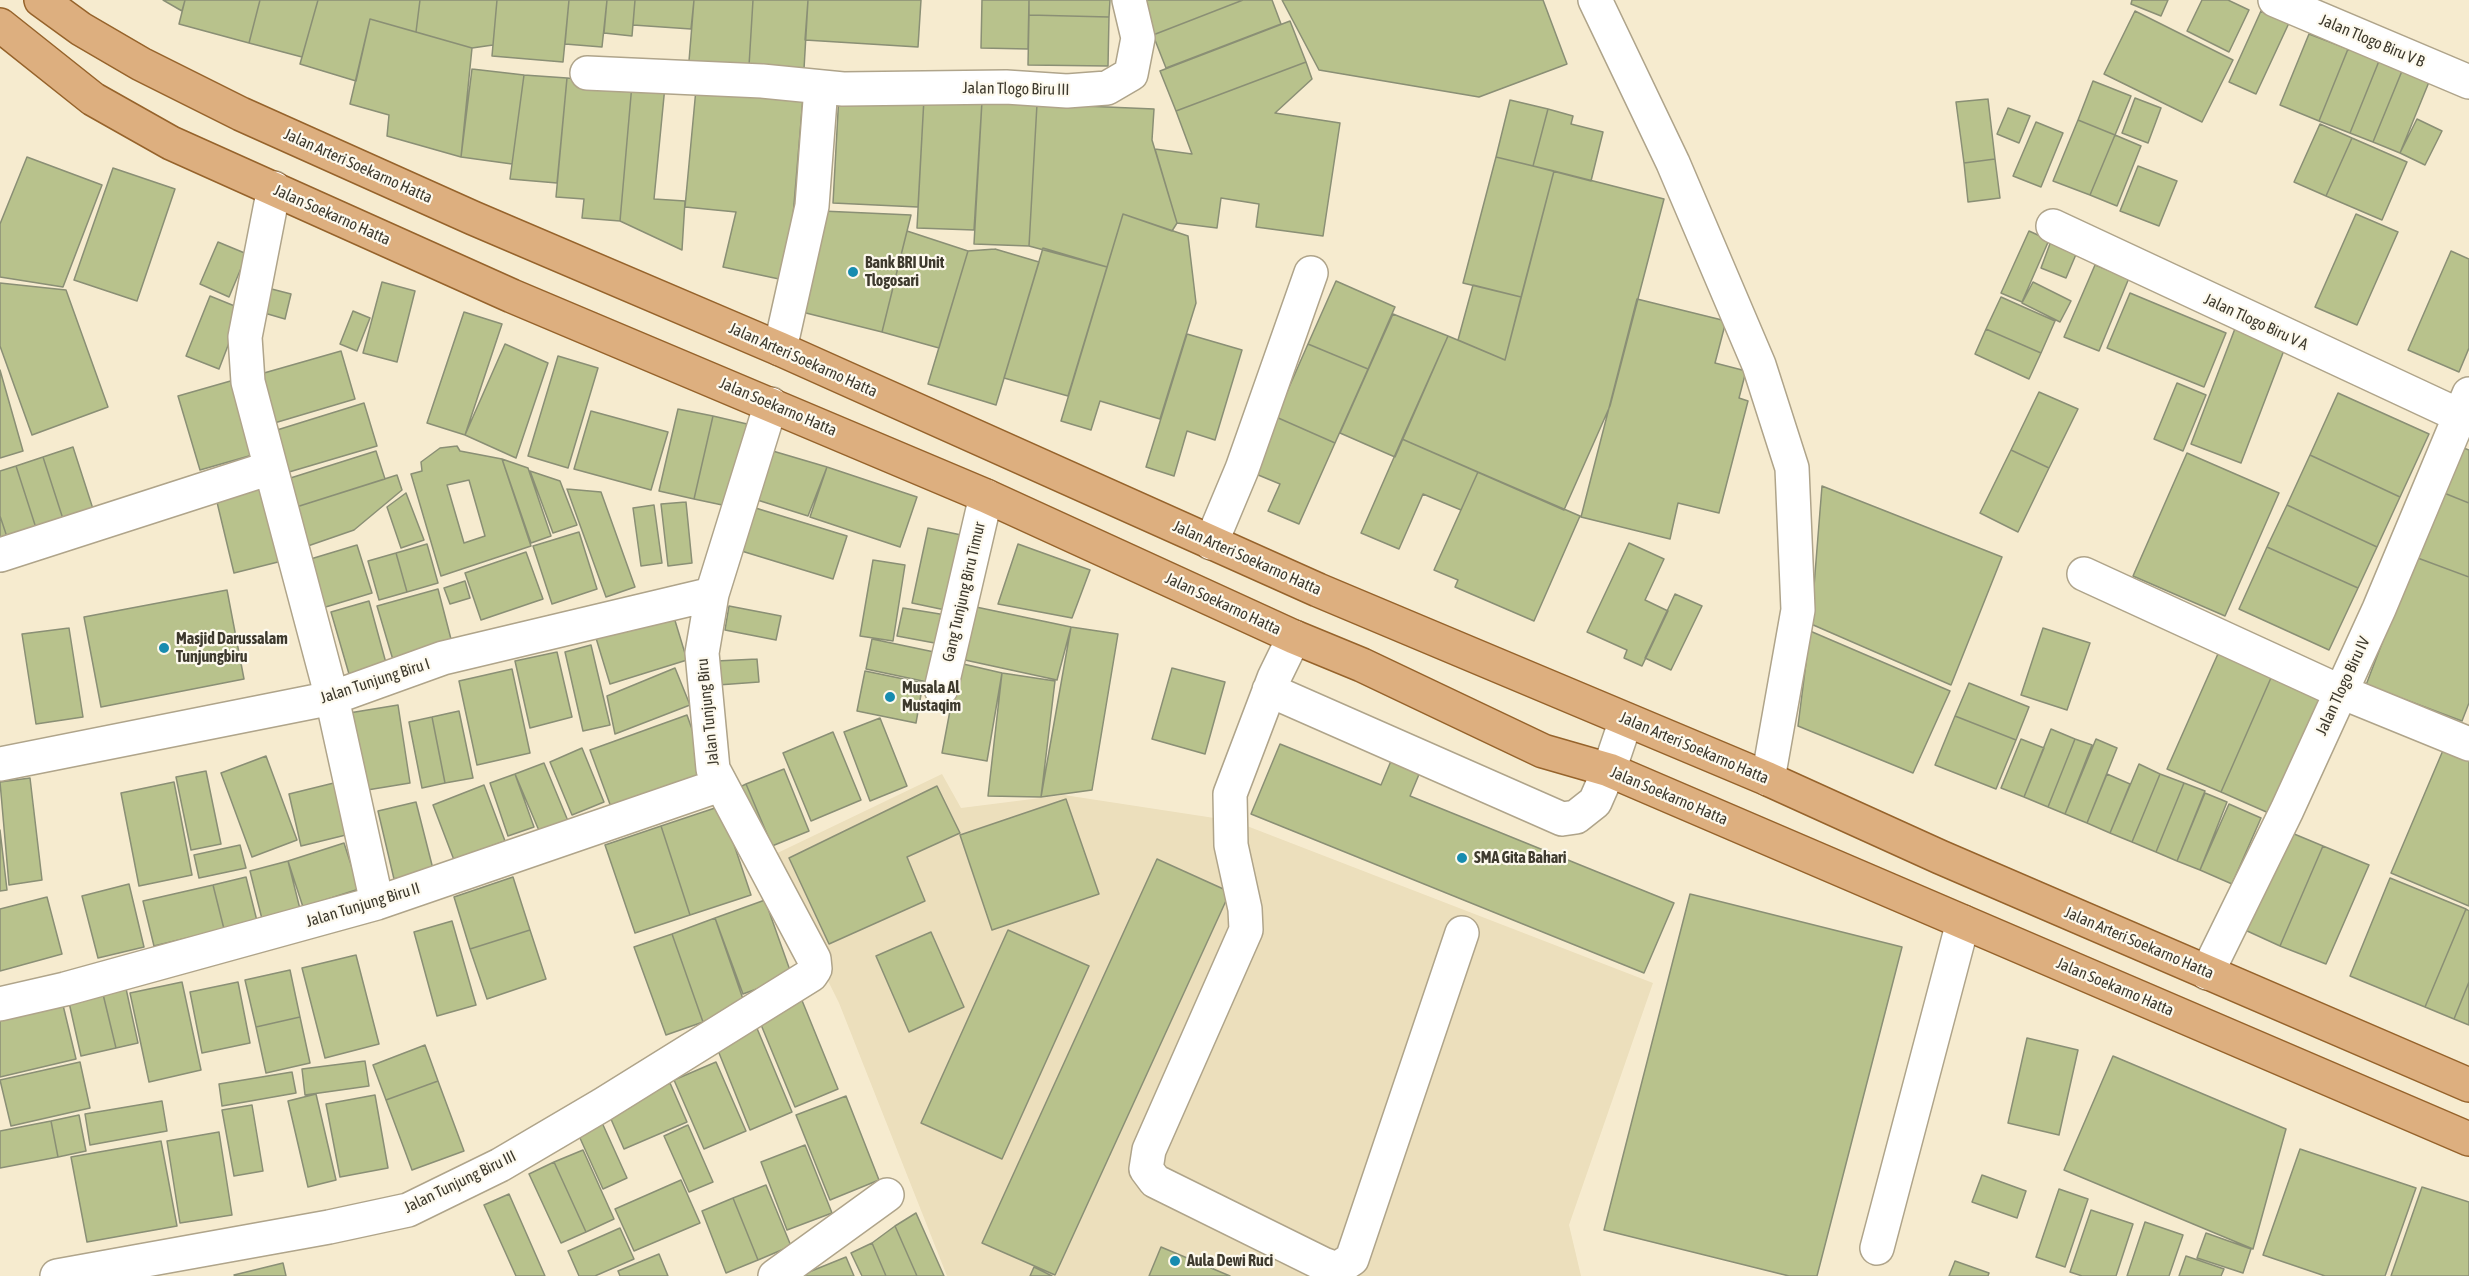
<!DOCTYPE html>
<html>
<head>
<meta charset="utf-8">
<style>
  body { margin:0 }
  canvas { display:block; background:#f6ebcf }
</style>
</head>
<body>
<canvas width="2469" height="1276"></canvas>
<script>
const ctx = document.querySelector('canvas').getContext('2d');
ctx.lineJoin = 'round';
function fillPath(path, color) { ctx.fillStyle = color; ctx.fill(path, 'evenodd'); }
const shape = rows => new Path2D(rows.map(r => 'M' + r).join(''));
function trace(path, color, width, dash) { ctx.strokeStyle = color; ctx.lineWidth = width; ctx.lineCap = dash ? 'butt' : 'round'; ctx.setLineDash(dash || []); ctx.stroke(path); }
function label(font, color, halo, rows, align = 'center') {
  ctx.font = font + ' "Asap Condensed",sans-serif'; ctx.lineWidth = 4.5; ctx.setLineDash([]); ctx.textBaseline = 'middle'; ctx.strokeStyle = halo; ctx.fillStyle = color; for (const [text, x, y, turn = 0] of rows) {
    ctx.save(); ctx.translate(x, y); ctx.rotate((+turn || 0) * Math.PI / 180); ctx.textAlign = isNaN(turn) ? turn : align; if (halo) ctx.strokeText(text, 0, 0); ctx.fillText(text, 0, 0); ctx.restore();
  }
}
const built = shape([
  [942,774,961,808,1064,795,1234,821,1653,983,1569,1225,1581,1276,947,1276,839,1003,767,858]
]);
const building = shape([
  [163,0,185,0,182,11,163,0],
  [185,0,260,0,249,43,179,24,185,0],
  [260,0,318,0,302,57,249,43,260,0],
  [318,0,420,0,416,32,370,19,356,81,300,64,318,0],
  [420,0,497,0,493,45,472,48,416,32,420,0],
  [497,0,569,0,563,62,492,56,497,0],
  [569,0,607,0,602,47,565,44,569,0],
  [607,0,635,0,632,36,604,33,607,0],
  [635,0,694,0,691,29,633,25,635,0],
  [694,0,753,0,749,66,689,61,694,0],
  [753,0,808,0,804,69,749,66,753,0],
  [808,0,921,0,918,47,805,40,808,0],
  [982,0,1029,0,1028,49,981,48,982,0],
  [1029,0,1110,0,1109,17,1029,15,1029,0],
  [1147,0,1243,0,1153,35,1140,2,1147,0],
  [1243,0,1272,0,1281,24,1166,68,1153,35,1243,0],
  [1282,0,1543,0,1567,64,1479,97,1319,70,1282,0],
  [2132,0,2168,0,2161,16,2131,4,2132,0],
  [2202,0,2228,0,2249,10,2229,52,2187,31,2202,0],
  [2135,11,2233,60,2202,122,2104,74,2135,11],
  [2261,11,2289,23,2256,94,2229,82,2261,11],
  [1029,15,1109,17,1108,66,1028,65,1029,15],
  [370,19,472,48,461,157,387,136,389,115,350,104,370,19],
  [1290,21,1306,62,1176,111,1160,71,1290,21],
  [2309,34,2348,49,2319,121,2280,105,2309,34],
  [2348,49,2379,61,2350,133,2319,121,2348,49],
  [2379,61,2402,71,2373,142,2350,133,2379,61],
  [1306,62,1312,79,1275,113,1340,123,1323,236,1256,227,1259,204,1221,198,1217,228,1177,223,1155,149,1192,154,1176,111,1306,62],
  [472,69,524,75,512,164,461,157,472,69],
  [2402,71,2429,82,2400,153,2373,142,2402,71],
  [524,75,567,78,557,183,510,179,524,75],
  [567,78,632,84,620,221,582,218,584,199,556,197,567,78],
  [2093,81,2131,96,2115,135,2078,120,2093,81],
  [632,84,665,86,654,199,685,201,682,250,620,221,632,84],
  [696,89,803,98,793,216,779,279,723,267,736,212,685,207,696,89],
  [839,94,924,98,918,207,833,203,839,94],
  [924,98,982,101,974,230,917,228,924,98],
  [2135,98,2161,108,2148,143,2122,133,2135,98],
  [1988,99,1995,159,1964,163,1956,102,1988,99],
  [1510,100,1548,109,1533,166,1496,157,1510,100],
  [982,101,1037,104,1029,246,974,244,982,101],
  [1037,104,1154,109,1152,140,1177,223,1172,231,1123,214,1107,267,1029,246,1037,104],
  [2008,108,2030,116,2019,143,1997,134,2008,108],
  [1548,109,1573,116,1571,124,1603,132,1591,181,1533,166,1548,109],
  [2417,119,2442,131,2425,165,2400,153,2417,119],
  [2078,120,2115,135,2090,195,2053,181,2078,120],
  [2036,122,2063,133,2041,187,2013,176,2036,122],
  [2320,124,2352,138,2326,196,2294,182,2320,124],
  [2115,135,2141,146,2117,206,2090,195,2115,135],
  [2352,138,2407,162,2382,220,2326,196,2352,138],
  [27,157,102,185,63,287,0,277,0,224,27,157],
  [1496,157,1554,171,1521,297,1463,283,1496,157],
  [1995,159,2000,198,1968,202,1964,163,1995,159],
  [2138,166,2177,181,2159,226,2120,211,2138,166],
  [113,168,175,189,137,301,74,280,113,168],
  [1554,171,1664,199,1610,406,1564,510,1402,439,1448,336,1505,360,1554,171],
  [822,211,911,215,882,332,802,312,822,211],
  [1123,214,1188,236,1196,303,1160,419,1100,401,1091,430,1061,421,1123,214],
  [2356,214,2398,232,2357,325,2315,307,2356,214],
  [907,231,968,251,939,348,882,332,907,231],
  [2029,231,2049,240,2022,302,2001,293,2029,231],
  [2051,241,2077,252,2066,278,2041,268,2051,241],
  [218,242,247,254,229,297,200,284,218,242],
  [1043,248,1107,267,1068,396,1004,378,1043,248],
  [995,249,1039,262,996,405,928,384,968,251,995,249],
  [2451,251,2469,259,2469,348,2459,372,2408,350,2451,251],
  [2095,265,2129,278,2099,351,2064,337,2095,265],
  [1336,281,1395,307,1368,369,1308,344,1336,281],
  [382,282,415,291,397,362,363,353,382,282],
  [2033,282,2071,301,2060,322,2022,303,2033,282],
  [0,283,66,290,108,407,32,435,0,346,0,283],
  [1473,285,1521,297,1505,360,1458,340,1473,285],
  [260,286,291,294,285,319,254,310,260,286],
  [2130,293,2226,333,2204,387,2107,348,2130,293],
  [210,296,242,309,219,369,186,356,210,296],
  [2001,297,2055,321,2041,353,1986,329,2001,297],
  [1637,299,1726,321,1715,363,1746,371,1739,398,1748,401,1719,513,1678,503,1670,539,1581,517,1637,299],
  [353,311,370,318,357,351,340,344,353,311],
  [464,312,502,324,465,435,427,423,464,312],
  [1393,314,1448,336,1395,457,1340,433,1393,314],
  [2236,326,2286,345,2241,463,2191,444,2236,326],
  [1986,329,2041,353,2029,379,1975,354,1986,329],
  [1187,334,1242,350,1215,440,1187,431,1174,476,1146,467,1187,334],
  [505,344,548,363,516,458,465,435,505,344],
  [1308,344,1368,369,1335,443,1276,417,1308,344],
  [341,351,355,399,271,424,257,375,341,351],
  [558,356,598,368,568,468,528,456,558,356],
  [0,370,23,451,0,458,0,370],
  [234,380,256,454,200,470,178,396,234,380],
  [2177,383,2206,395,2183,451,2154,439,2177,383],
  [2039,392,2078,409,2049,468,2011,450,2039,392],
  [2338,393,2429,434,2400,497,2310,455,2338,393],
  [364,403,377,446,289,472,277,430,364,403],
  [678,409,713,416,694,499,659,491,678,409],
  [591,411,668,432,651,490,574,469,591,411],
  [713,416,747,424,727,506,694,499,713,416],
  [1276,417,1335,443,1299,524,1268,511,1280,484,1251,472,1276,417],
  [1402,439,1478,472,1461,510,1423,494,1399,549,1361,533,1402,439],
  [457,446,460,451,502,459,531,546,441,576,411,474,422,471,421,462,440,448,457,446],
  [469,480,485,536,464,543,447,485,469,480],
  [73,447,93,509,63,519,43,457,73,447],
  [2461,447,2469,450,2469,503,2444,493,2461,447],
  [766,449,827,467,808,516,751,498,766,449],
  [2011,450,2049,468,2018,532,1980,513,2011,450],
  [376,451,385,479,290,509,281,481,376,451],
  [2187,453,2279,493,2225,616,2133,576,2187,453],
  [2310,455,2400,497,2377,547,2287,505,2310,455],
  [43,457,63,519,36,528,16,466,43,457],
  [502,459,528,468,551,536,531,543,502,459],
  [16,466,36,528,7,537,0,516,0,471,16,466],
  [827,467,917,497,900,547,810,517,827,467],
  [530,471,560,481,577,525,553,533,530,471],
  [1478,472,1580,516,1534,621,1455,587,1458,580,1434,570,1478,472],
  [397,475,402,490,354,530,302,548,290,509,397,475],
  [264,486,282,561,234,573,216,498,264,486],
  [1822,486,2002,557,1951,685,1811,624,1822,486],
  [567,489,601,492,635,587,606,597,567,489],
  [406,493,424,540,401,548,387,507,406,493],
  [2444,493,2469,503,2469,577,2415,557,2444,493],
  [686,502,692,563,668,566,661,504,686,502],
  [654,505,662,563,641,566,633,508,654,505],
  [2287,505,2377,547,2358,588,2267,547,2287,505],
  [749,506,847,536,833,579,735,549,749,506],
  [0,516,7,537,0,540,0,516],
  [928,528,966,536,950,611,912,603,928,528],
  [579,532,597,589,552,604,533,546,579,532],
  [1629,543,1664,559,1645,600,1668,611,1642,666,1624,658,1627,650,1587,632,1629,543],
  [427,544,438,583,407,592,396,553,427,544],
  [1018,544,1090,570,1072,618,998,604,1018,544],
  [357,545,372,593,319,609,304,561,357,545],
  [2267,547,2358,588,2329,650,2239,609,2267,547],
  [526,552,543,599,481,620,465,573,526,552],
  [396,553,407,592,379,600,368,561,396,553],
  [2415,557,2469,577,2469,703,2462,721,2366,685,2415,557],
  [873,560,905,565,893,641,860,636,873,560],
  [465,581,470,598,450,604,444,588,465,581],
  [438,589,452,643,393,660,377,606,438,589],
  [227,590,244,679,101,707,84,617,227,590],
  [1675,594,1702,606,1671,670,1645,658,1675,594],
  [369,601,386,663,349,674,331,612,369,601],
  [729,606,781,616,776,640,725,630,729,606],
  [976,607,1071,627,1057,680,965,660,976,607],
  [903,608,946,615,940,644,897,636,903,608],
  [673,614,687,660,610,684,596,638,673,614],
  [1071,627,1118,634,1092,790,1041,797,1071,627],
  [69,628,83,717,36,724,22,634,69,628],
  [2043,628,2090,643,2067,710,2021,695,2043,628],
  [1810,631,1950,691,1913,773,1798,726,1810,631],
  [872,639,939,653,932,683,866,669,872,639],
  [591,645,610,725,583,731,565,652,591,645],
  [2221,647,2274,671,2221,792,2167,769,2221,647],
  [557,652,572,717,530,728,515,661,557,652],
  [757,659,759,682,718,685,716,661,757,659],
  [959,663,1002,673,987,761,942,753,959,663],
  [675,668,690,705,615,734,607,696,675,668],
  [1172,668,1225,682,1205,754,1152,739,1172,668],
  [512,669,530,753,477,765,459,681,512,669],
  [865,671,923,683,916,723,857,711,865,671],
  [2274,671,2324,692,2271,814,2221,792,2274,671],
  [1002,673,1055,681,1041,797,988,796,1002,673],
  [1969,683,2029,707,2016,740,1955,716,1969,683],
  [398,705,410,783,361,791,349,713,398,705],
  [459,711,473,778,445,783,432,717,459,711],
  [687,715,707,772,611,807,590,750,687,715],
  [1955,716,2016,740,1996,789,1935,765,1955,716],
  [432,717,445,783,422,788,409,722,432,717],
  [880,718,907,786,870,801,844,732,880,718],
  [2051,729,2075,739,2048,807,2024,797,2051,729],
  [833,732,861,800,811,821,783,753,833,732],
  [2021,739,2044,748,2024,797,2001,788,2021,739],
  [2075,739,2092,745,2065,814,2048,807,2075,739],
  [2096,739,2117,748,2087,823,2065,814,2096,739],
  [1280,744,1381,785,1396,749,1425,760,1410,796,1674,903,1644,973,1251,814,1280,744],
  [582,748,604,802,572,815,550,762,582,748],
  [2444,748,2469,759,2469,906,2391,873,2444,748],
  [266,756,297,840,252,857,221,773,266,756],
  [544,763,568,821,540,833,515,774,544,763],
  [2139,764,2160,774,2132,842,2110,833,2139,764],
  [784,769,809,831,772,846,746,784,784,769],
  [206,771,221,844,191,850,176,777,206,771],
  [515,774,534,827,508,836,490,783,515,774],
  [2107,774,2130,784,2110,833,2087,823,2107,774],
  [2160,774,2184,783,2156,852,2132,842,2160,774],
  [30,778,42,880,9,885,0,782,30,778],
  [342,781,354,833,301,846,289,794,342,781],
  [174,782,192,875,139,886,121,793,174,782],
  [2184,783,2205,791,2177,861,2156,852,2184,783],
  [746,784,772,846,760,851,734,790,746,784],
  [484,785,505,841,454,860,433,805,484,785],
  [937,786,960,833,907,857,925,901,829,944,789,858,937,786],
  [2205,793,2227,802,2200,870,2177,861,2205,793],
  [1066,799,1099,894,992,930,960,835,1066,799],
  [416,802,433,869,394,879,378,811,416,802],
  [2229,804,2261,818,2232,884,2200,870,2229,804],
  [721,806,751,895,690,915,661,826,721,806],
  [661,826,690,915,635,933,605,845,661,826],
  [0,830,7,890,0,891,0,830],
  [2287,831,2323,846,2280,946,2245,930,2287,831],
  [344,843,359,889,303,907,288,861,344,843],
  [240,845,246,868,199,878,194,855,240,845],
  [2323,846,2369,865,2326,964,2280,946,2323,846],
  [1157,859,1230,892,1055,1275,982,1243,1157,859],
  [288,861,301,913,263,923,250,871,288,861],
  [246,877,257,921,224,929,213,885,246,877],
  [513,877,530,930,470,949,454,897,513,877],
  [2390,878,2466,909,2425,1007,2350,976,2390,878],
  [129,884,144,947,98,958,82,896,129,884],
  [213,885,224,929,154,946,143,901,213,885],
  [1690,894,1902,947,1817,1276,1789,1276,1604,1230,1690,894],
  [47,897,62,954,0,971,0,909,47,897],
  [765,900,792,976,743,994,715,918,765,900],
  [2466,909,2469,911,2469,982,2454,1019,2425,1007,2466,909],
  [715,918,744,1002,703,1022,672,934,715,918],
  [452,921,476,1005,437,1016,414,932,452,921],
  [530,930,546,979,487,999,470,949,530,930],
  [1008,930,1089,966,1002,1159,921,1123,1008,930],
  [931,932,964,1007,909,1032,876,956,931,932],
  [672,934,703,1022,666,1035,634,947,672,934],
  [356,955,379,1044,325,1058,302,968,356,955],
  [290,970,300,1017,256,1027,245,980,290,970],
  [182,982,201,1070,149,1082,130,993,182,982],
  [238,982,250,1043,202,1053,190,992,238,982],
  [2469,982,2469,1025,2454,1019,2469,982],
  [125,984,138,1043,116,1048,102,990,125,984],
  [102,990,116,1048,81,1056,68,998,102,990],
  [801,998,838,1089,795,1107,757,1015,801,998],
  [62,1001,76,1059,0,1077,0,1016,62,1001],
  [300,1017,310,1063,266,1073,256,1027,300,1017],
  [756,1026,792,1112,750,1130,715,1043,756,1026],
  [2027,1038,2078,1050,2059,1135,2008,1123,2027,1038],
  [425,1045,438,1081,386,1100,373,1065,425,1045],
  [2113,1056,2286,1129,2253,1249,2064,1170,2113,1056],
  [365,1061,369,1086,305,1095,302,1069,365,1061],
  [80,1062,90,1108,11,1126,0,1080,80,1062],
  [716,1062,746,1131,704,1149,674,1080,716,1062],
  [292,1072,296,1093,222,1106,219,1084,292,1072],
  [438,1081,464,1151,412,1170,386,1100,438,1081],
  [670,1083,687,1122,624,1149,607,1110,670,1083],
  [316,1094,336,1180,308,1187,288,1101,316,1094],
  [375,1095,388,1168,340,1177,326,1104,375,1095],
  [846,1096,879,1180,830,1200,796,1115,846,1096],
  [162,1101,167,1131,90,1145,85,1114,162,1101],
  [252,1105,263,1171,234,1176,222,1110,252,1105],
  [79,1115,86,1151,58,1157,51,1121,79,1115],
  [599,1116,627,1178,603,1189,575,1127,599,1116],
  [51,1121,58,1157,0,1168,0,1131,51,1121],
  [688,1125,713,1182,689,1192,664,1136,688,1125],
  [219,1132,232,1215,180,1223,167,1141,219,1132],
  [161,1141,177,1226,87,1242,71,1157,161,1141],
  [805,1145,832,1213,787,1230,761,1162,805,1145],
  [2300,1149,2416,1188,2385,1276,2325,1276,2263,1255,2300,1149],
  [583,1150,614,1219,586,1232,554,1162,583,1150],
  [554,1162,586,1232,561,1243,529,1174,554,1162],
  [1982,1175,2026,1191,2017,1218,1972,1202,1982,1175],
  [681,1180,700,1223,634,1251,615,1209,681,1180],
  [766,1185,791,1246,758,1260,733,1198,766,1185],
  [2422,1187,2469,1202,2469,1276,2391,1276,2422,1187],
  [2059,1189,2088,1199,2065,1267,2036,1257,2059,1189],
  [509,1194,545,1276,516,1276,484,1205,509,1194],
  [733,1198,758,1260,726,1273,702,1211,733,1198],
  [2091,1210,2133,1224,2116,1276,2082,1276,2070,1272,2091,1210],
  [916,1213,944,1276,917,1276,895,1226,916,1213],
  [2145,1222,2183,1235,2169,1276,2127,1276,2145,1222],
  [895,1226,917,1276,886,1276,872,1243,895,1226],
  [620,1228,634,1259,595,1276,579,1276,568,1251,620,1228],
  [2206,1233,2251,1249,2243,1273,2197,1258,2206,1233],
  [872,1243,886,1276,862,1276,851,1253,872,1243],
  [1161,1247,1230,1276,1149,1276,1161,1247],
  [659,1254,668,1276,620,1276,618,1271,659,1254],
  [2186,1256,2224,1269,2221,1276,2179,1276,2186,1256],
  [846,1257,854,1276,805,1276,804,1274,846,1257],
  [1955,1261,1989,1273,1988,1276,1949,1276,1955,1261],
  [283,1263,286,1276,235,1276,234,1275,283,1263],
  [1034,1267,1052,1276,1030,1276,1034,1267]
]);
const minor = shape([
  [1595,0,1673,163,1759,365,1792,468,1798,610,1768,779],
  [2275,0,2469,82],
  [587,73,762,81,843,89,1006,87,1067,91,1107,88,1131,74,1138,38,1129,0],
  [274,188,245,337,248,382,332,698,377,903],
  [2053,226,2469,420],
  [780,349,812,206,821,87],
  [1211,543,1242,469,1311,273],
  [0,555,270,468],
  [2084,574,2339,691,2469,744],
  [1294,637,1274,678,1230,794,1231,845,1245,909,1246,930,1149,1150,1146,1169,1155,1181,1323,1264,1337,1269,1352,1259,1462,933],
  [941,689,986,496],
  [1269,690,1562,819,1576,817,1595,802,1609,770,1626,720],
  [0,764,332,698,443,658,712,594],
  [2207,973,2287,810,2379,609,2469,394],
  [0,1004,65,989,377,903,720,785],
  [1877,1248,1963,922],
  [57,1276,329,1227,408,1210,500,1165,602,1105,811,975,815,969,814,959,713,769,702,653,712,594,771,404],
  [775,1276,887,1195]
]);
const major = shape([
  [41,0,81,29,141,64,241,114,473,218,780,349,1318,590,1768,779,1940,857,2469,1085],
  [0,25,93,99,171,143,512,296,986,496,1294,637,1362,665,1543,751,1609,770,2469,1139]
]);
const markers = [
  [853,272,6,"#178caf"],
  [164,648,6,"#178caf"],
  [890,697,6,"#178caf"],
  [1462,858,6,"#178caf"],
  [1175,1261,6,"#178caf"]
];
const streetNames = [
  ["Jalan Tlogo Biru V B",2372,41,23],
  ["Jalan Tlogo Biru III",1016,89,1],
  ["Jalan Arteri Soekarno Hatta",358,166,24],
  ["Jalan Soekarno Hatta",332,215,24],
  ["Jalan Tlogo Biru V A",2256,322,25],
  ["Jalan Arteri Soekarno Hatta",803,360,24],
  ["Jalan Soekarno Hatta",778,407,23],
  ["Jalan Arteri Soekarno Hatta",1247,558,24],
  ["Gang Tunjung Biru Timur",964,592,-77],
  ["Jalan Soekarno Hatta",1223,604,25],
  ["Jalan Tunjung Biru I",375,681,-18],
  ["Jalan Tlogo Biru IV",2343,686,-65],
  ["Jalan Tunjung Biru",708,712,-96],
  ["Jalan Arteri Soekarno Hatta",1694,748,23],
  ["Jalan Soekarno Hatta",1669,796,23],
  ["Jalan Tunjung Biru II",363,905,-17],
  ["Jalan Arteri Soekarno Hatta",2139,943,23],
  ["Jalan Soekarno Hatta",2115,987,23],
  ["Jalan Tunjung Biru III",460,1182,-26]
];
const poiNames = [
  ["Bank BRI Unit",865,263],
  ["Tlogosari",865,281],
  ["Masjid Darussalam",176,639],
  ["Tunjungbiru",176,657],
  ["Musala Al",902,688],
  ["Mustaqim",902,706],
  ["SMA Gita Bahari",1474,858],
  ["Aula Dewi Ruci",1187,1261]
];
fillPath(built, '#ecdfbc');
fillPath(building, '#b8c28c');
trace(building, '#8a8f75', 1.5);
trace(minor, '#afa48a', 36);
trace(major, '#96632b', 36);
trace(minor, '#fff', 33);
trace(major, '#ddaf7f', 33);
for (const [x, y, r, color] of markers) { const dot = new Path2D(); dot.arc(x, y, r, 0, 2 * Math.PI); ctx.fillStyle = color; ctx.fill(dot); trace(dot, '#fdf9ed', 2); }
label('16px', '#3d392d', '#fdf9ed', streetNames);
label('bold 16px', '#3d392d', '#fdf9ed', poiNames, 'left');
</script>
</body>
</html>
